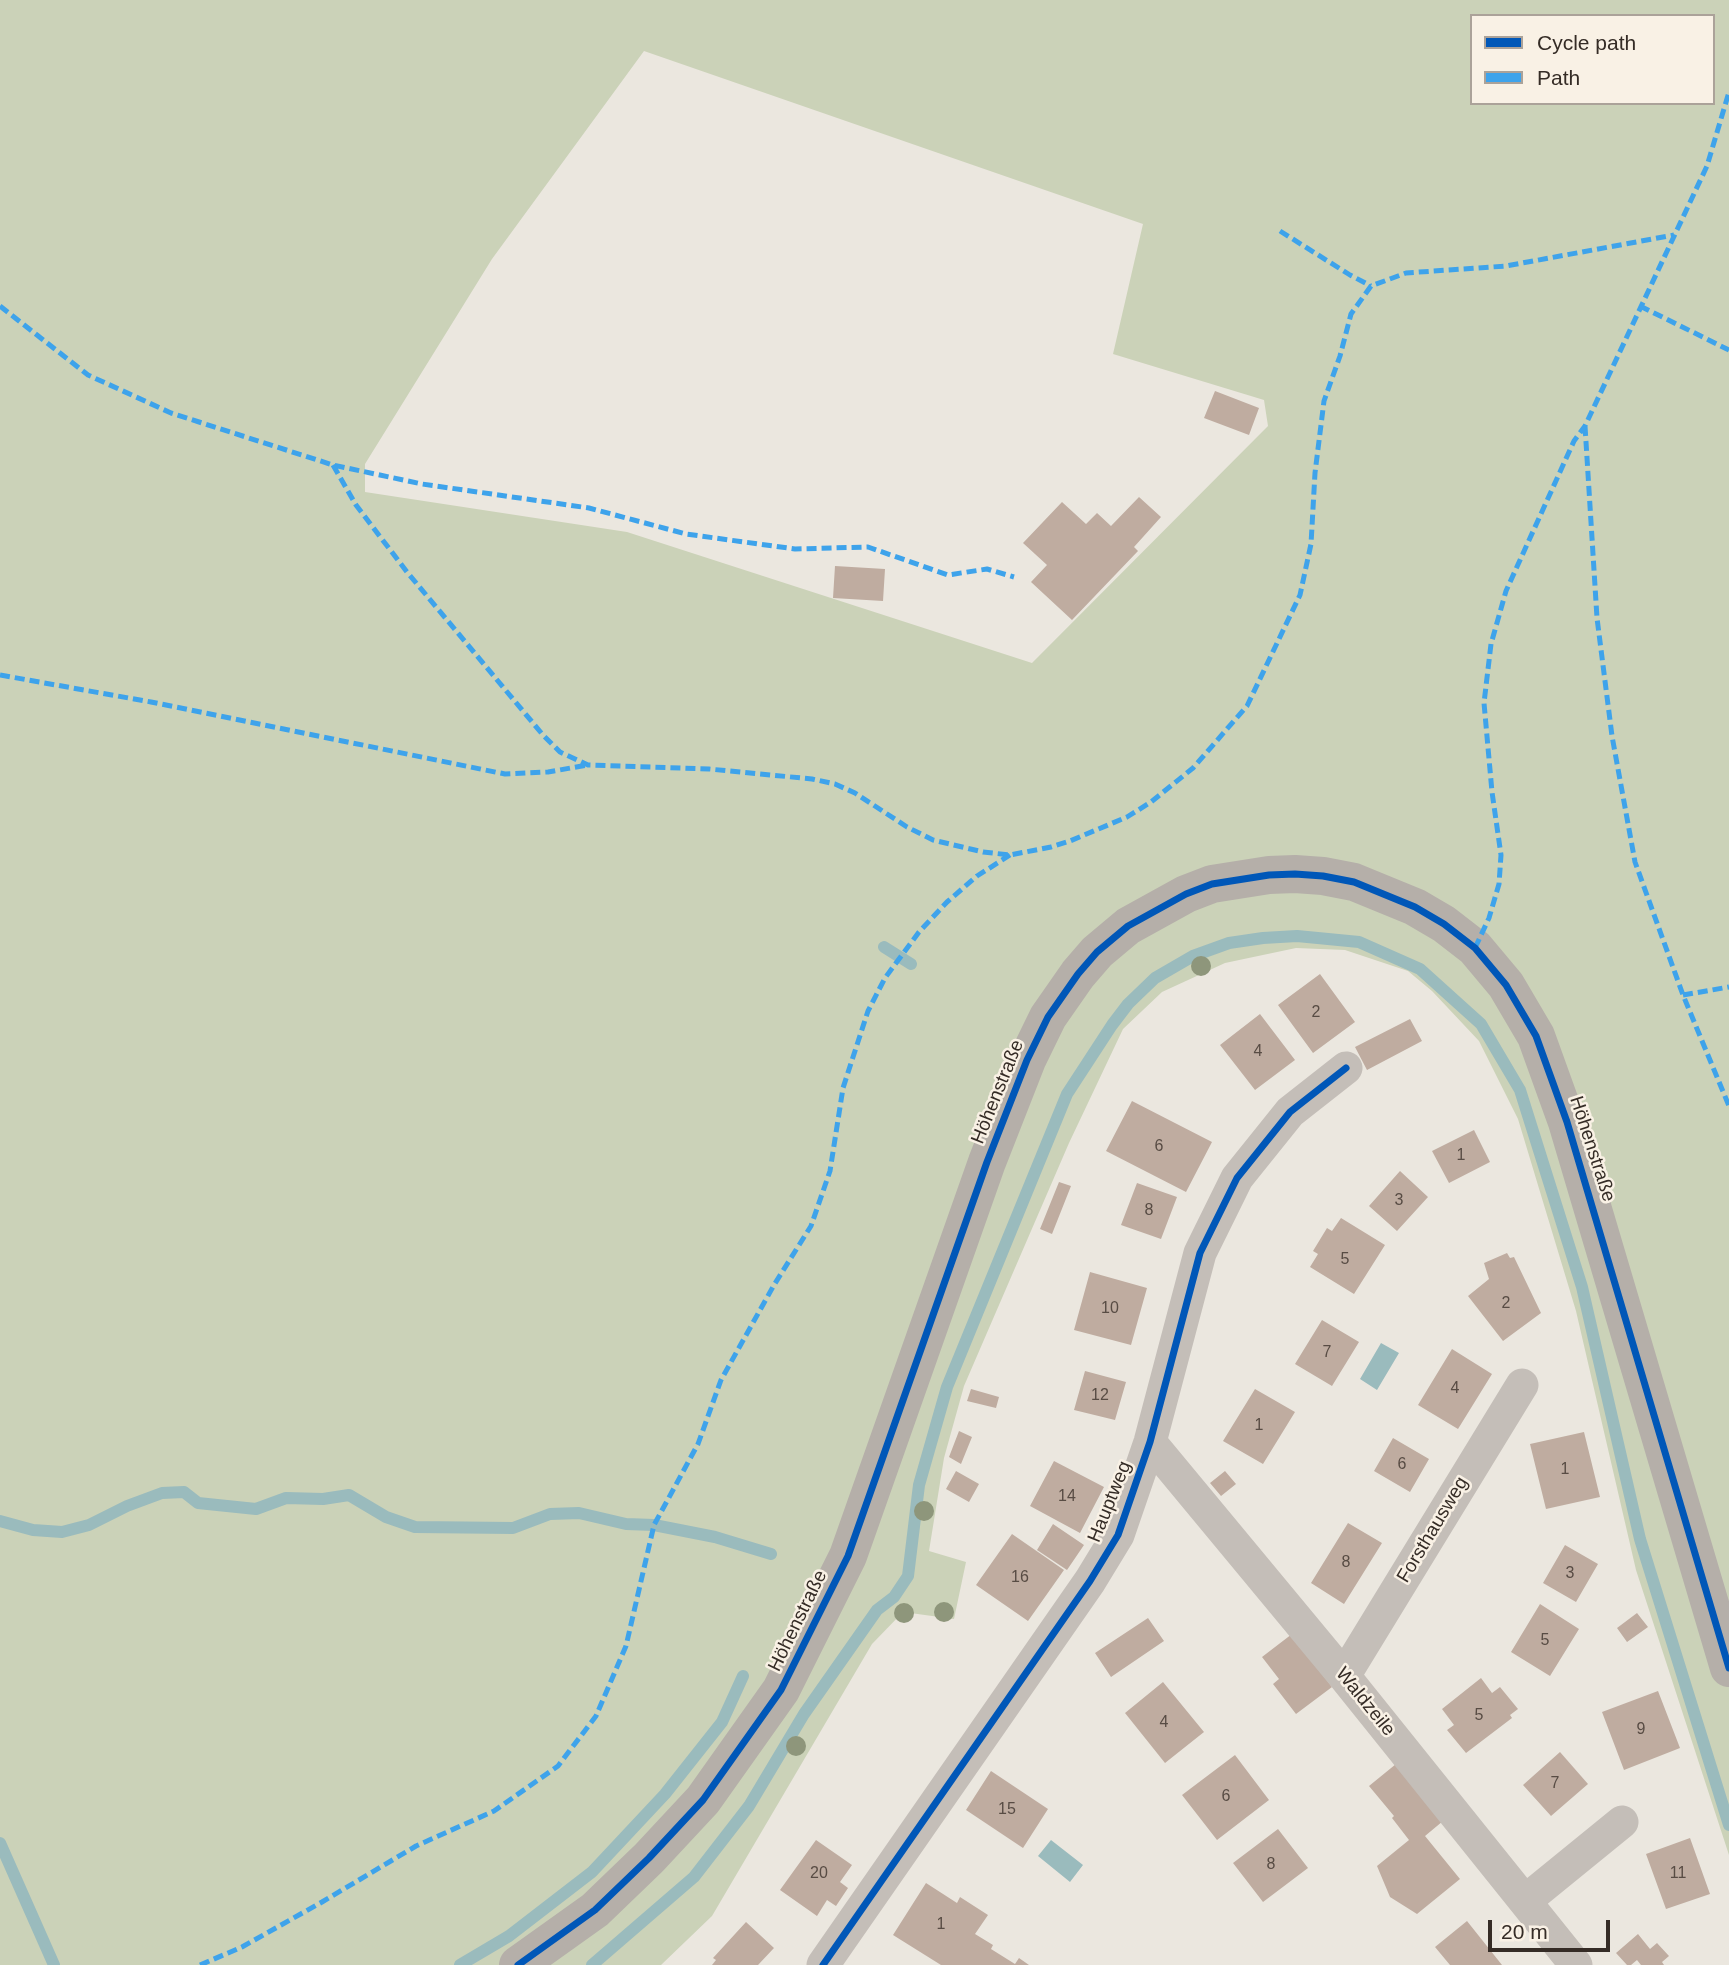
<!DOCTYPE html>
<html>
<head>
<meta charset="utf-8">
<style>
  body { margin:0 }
  #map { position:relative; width:1729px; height:1965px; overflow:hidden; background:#ebe7df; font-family:Helvetica,sans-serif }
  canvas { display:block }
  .legend { position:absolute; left:1470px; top:14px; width:245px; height:91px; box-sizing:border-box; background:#f9f1e5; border:2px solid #aba299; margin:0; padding:9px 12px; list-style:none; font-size:21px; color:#352c26 }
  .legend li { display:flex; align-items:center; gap:14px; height:35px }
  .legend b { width:35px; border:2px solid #aba299 }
  .scale { position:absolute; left:1488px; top:1920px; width:122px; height:32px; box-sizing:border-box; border:4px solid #352c26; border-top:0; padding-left:9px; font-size:21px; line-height:24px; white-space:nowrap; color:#352c26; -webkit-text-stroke:5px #f9f1e5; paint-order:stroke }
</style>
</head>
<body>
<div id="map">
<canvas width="1729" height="1965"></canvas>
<ul class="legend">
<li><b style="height:9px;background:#0057b8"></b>Cycle path</li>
<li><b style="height:9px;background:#3ea3eb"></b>Path</li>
</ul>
<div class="scale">20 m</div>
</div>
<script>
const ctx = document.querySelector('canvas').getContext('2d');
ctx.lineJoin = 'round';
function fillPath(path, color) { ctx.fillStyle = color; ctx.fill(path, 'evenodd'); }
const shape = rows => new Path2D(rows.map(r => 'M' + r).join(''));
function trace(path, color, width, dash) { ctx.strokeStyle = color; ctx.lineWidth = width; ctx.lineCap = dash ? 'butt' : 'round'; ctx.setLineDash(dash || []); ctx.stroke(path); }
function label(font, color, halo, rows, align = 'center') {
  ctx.font = font + ' Helvetica,sans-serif'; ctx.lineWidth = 5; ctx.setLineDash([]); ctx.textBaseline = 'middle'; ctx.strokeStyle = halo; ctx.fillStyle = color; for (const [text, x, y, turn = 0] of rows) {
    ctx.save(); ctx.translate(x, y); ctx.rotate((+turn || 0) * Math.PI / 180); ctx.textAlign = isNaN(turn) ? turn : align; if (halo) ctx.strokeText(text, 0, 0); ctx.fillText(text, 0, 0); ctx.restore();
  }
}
const green = shape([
  [0,0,1729,0,1729,1855,1636,1570,1576,1311,1518,1119,1479,1041,1432,991,1408,971,1345,950,1296,948,1225,963,1162,992,1123,1029,1069,1143,964,1386,944,1458,929,1551,966,1562,954,1619,903,1612,872,1644,712,1916,661,1965,0,1965],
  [1472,16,1713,16,1713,103,1472,103],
  [644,51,1143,224,1113,354,1264,400,1268,426,1032,663,627,532,365,492,365,464,492,259]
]);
const water = shape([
  [1381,1343,1399,1353,1377,1390,1360,1379],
  [1051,1840,1083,1865,1070,1882,1038,1856]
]);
const stream = shape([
  [884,947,911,964],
  [0,1521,33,1530,62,1532,89,1525,127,1506,162,1493,184,1492,198,1503,256,1509,286,1498,323,1499,349,1495,386,1517,415,1527,513,1528,550,1514,579,1513,626,1524,654,1525,715,1537,771,1554],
  [0,1843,54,1965],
  [460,1965,509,1936,592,1872,665,1794,722,1722,743,1676],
  [592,1965,694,1877,749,1806,804,1714,877,1610,894,1597,908,1576,919,1485,947,1387,1067,1094,1112,1025,1128,1004,1155,978,1193,956,1229,943,1263,938,1297,936,1359,942,1420,969,1481,1024,1520,1090,1582,1287,1640,1539,1729,1825]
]);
const building = shape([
  [1215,391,1259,408,1249,435,1204,418],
  [1139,497,1161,517,1134,547,1138,551,1072,620,1031,582,1047,565,1023,543,1062,502,1086,524,1097,513,1111,526],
  [835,566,885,569,883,601,833,598],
  [1320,974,1355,1022,1313,1053,1278,1005],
  [1260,1014,1295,1060,1255,1090,1220,1045],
  [1410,1019,1422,1041,1367,1070,1355,1047],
  [1132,1101,1212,1142,1186,1192,1106,1151],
  [1474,1130,1490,1162,1449,1183,1432,1151],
  [1400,1171,1428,1197,1397,1231,1369,1206],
  [1059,1182,1071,1186,1052,1234,1040,1229],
  [1137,1183,1177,1197,1161,1239,1121,1225],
  [1341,1218,1385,1245,1354,1294,1310,1267,1318,1254,1313,1251,1327,1228,1332,1231],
  [1507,1253,1510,1258,1514,1257,1541,1313,1503,1341,1468,1296,1489,1279,1484,1263],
  [1090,1272,1147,1288,1131,1345,1074,1330],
  [1322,1320,1359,1342,1332,1386,1295,1364],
  [1452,1349,1492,1374,1458,1429,1418,1405],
  [1085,1371,1126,1382,1115,1420,1074,1410],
  [971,1389,999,1397,996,1408,967,1401],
  [1255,1389,1295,1412,1263,1464,1223,1441],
  [959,1431,972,1437,961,1464,949,1457],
  [1584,1432,1600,1497,1546,1509,1530,1444],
  [1393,1438,1429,1459,1410,1492,1374,1471],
  [1054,1461,1104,1487,1080,1533,1030,1506],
  [956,1471,979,1484,969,1502,946,1489],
  [1225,1471,1236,1484,1221,1496,1210,1483],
  [1348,1523,1382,1543,1344,1604,1311,1583],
  [1053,1524,1084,1545,1067,1570,1037,1550],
  [1012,1534,1064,1570,1028,1621,976,1585],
  [1565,1545,1598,1564,1576,1602,1543,1583],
  [1540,1604,1579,1629,1550,1676,1511,1652],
  [1637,1613,1648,1627,1627,1642,1617,1628],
  [1148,1618,1164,1641,1111,1677,1095,1653],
  [1292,1634,1332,1687,1296,1714,1273,1684,1279,1679,1262,1657],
  [1481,1678,1492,1693,1500,1687,1518,1709,1510,1715,1512,1718,1466,1753,1447,1730,1454,1725,1442,1709],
  [1163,1682,1204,1732,1165,1763,1125,1713],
  [1658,1691,1680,1748,1624,1770,1602,1712],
  [1560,1752,1588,1784,1551,1816,1523,1785],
  [1235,1755,1269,1800,1217,1840,1182,1795],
  [1396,1764,1443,1821,1425,1836,1460,1879,1417,1914,1390,1897,1377,1866,1409,1840,1392,1818,1394,1816,1369,1786],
  [991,1771,1048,1809,1023,1848,966,1810],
  [1278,1829,1308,1868,1263,1902,1233,1863],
  [1690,1838,1710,1894,1666,1909,1646,1854],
  [816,1840,852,1865,840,1882,848,1888,836,1906,827,1900,817,1916,780,1890],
  [926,1883,957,1903,960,1897,988,1915,975,1934,993,1945,991,1949,1015,1964,1019,1958,1029,1965,941,1965,893,1935],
  [1467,1921,1502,1965,1450,1965,1435,1947],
  [746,1922,774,1948,758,1965,712,1965,716,1960,713,1958],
  [1638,1934,1650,1949,1657,1943,1669,1956,1662,1962,1664,1965,1641,1965,1637,1960,1631,1965,1627,1965,1616,1953]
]);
const street = shape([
  [1150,1442,1344,1676,1576,1965],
  [1344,1676,1522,1385],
  [1525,1901,1622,1822],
  [823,1965,1090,1581,1118,1535,1150,1442,1200,1253,1237,1178,1290,1112,1346,1068]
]);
const secondary = shape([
  [518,1965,595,1910,649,1858,703,1800,781,1690,848,1556,987,1162,1027,1060,1048,1017,1078,974,1097,952,1128,926,1186,894,1212,884,1269,875,1295,874,1323,876,1354,882,1415,907,1444,924,1475,948,1506,985,1536,1036,1567,1122,1729,1668]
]);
const quiet = shape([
  [1280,231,1350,275,1371,286],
  [0,306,88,375,171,413,333,465,422,484,589,508,686,534,795,549,868,547,948,575,987,569,1014,577],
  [1640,306,1729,350],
  [1585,426,1597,618,1612,736,1635,862,1683,995,1729,1106],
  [333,465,356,505,407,572,543,735,560,752,588,765,709,769,812,779,835,784,855,793,907,827,933,840,983,852,1010,855,1051,847,1070,841,1127,817,1151,802,1193,768,1247,706,1300,595,1311,544,1315,473,1324,401,1340,356,1351,314,1371,286,1406,273,1506,266,1674,235],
  [0,675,151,702,505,774,548,772,588,765],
  [1475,948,1489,918,1499,884,1501,855,1492,792,1484,703,1491,644,1506,591,1574,441,1585,426,1707,166,1729,92],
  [1683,995,1729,987],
  [200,1965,242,1947,322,1902,416,1846,494,1811,558,1766,596,1716,626,1646,654,1525,698,1444,721,1380,774,1285,811,1226,830,1171,843,1088,868,1011,885,978,919,932,947,902,977,876,1010,855]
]);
const cycleway = shape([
  [518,1965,595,1910,649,1858,703,1800,781,1690,848,1556,987,1162,1027,1060,1048,1017,1078,974,1097,952,1128,926,1186,894,1212,884,1269,875,1295,874,1323,876,1354,882,1415,907,1444,924,1475,948,1506,985,1536,1036,1567,1122,1729,1668],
  [823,1965,1090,1581,1118,1535,1150,1442,1200,1253,1237,1178,1290,1112,1346,1068]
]);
const trees = [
  [1201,966],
  [924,1511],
  [944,1612],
  [904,1613],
  [796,1746]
];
const numberNames = [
  ["2",1316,1013],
  ["4",1258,1052],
  ["6",1159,1147],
  ["1",1461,1156],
  ["3",1399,1201],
  ["8",1149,1211],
  ["5",1345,1260],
  ["2",1506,1304],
  ["10",1110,1309],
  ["7",1327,1353],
  ["4",1455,1389],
  ["12",1100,1396],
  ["1",1259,1426],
  ["6",1402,1465],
  ["1",1565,1470],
  ["14",1067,1497],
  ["8",1346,1563],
  ["3",1570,1574],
  ["16",1020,1578],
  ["5",1545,1641],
  ["5",1479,1716],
  ["4",1164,1723],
  ["9",1641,1730],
  ["7",1555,1784],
  ["6",1226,1797],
  ["15",1007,1810],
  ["8",1271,1865],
  ["20",819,1874],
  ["11",1678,1874],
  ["1",941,1925]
];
const streetNames = [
  ["Höhenstraße",998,1092,-68],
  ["Höhenstraße",1592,1149,72],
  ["Hauptweg",1110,1502,-68],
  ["Forsthausweg",1433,1530,-59],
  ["Höhenstraße",798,1621,-64],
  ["Waldzeile",1365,1702,51]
];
fillPath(green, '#cbd2b8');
fillPath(water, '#9abbbd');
trace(stream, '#9abbbd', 12);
fillPath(building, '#bfaca0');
trace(street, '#c4beb8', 33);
trace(secondary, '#b5afa9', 38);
trace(quiet, '#3ea3eb', 5, [10, 5]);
trace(cycleway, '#0057b8', 7);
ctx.fillStyle = '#8e967b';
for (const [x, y] of trees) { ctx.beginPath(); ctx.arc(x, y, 10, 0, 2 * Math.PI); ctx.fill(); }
label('16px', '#584c44', null, numberNames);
label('19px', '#352c26', '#f9f1e5', streetNames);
</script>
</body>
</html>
